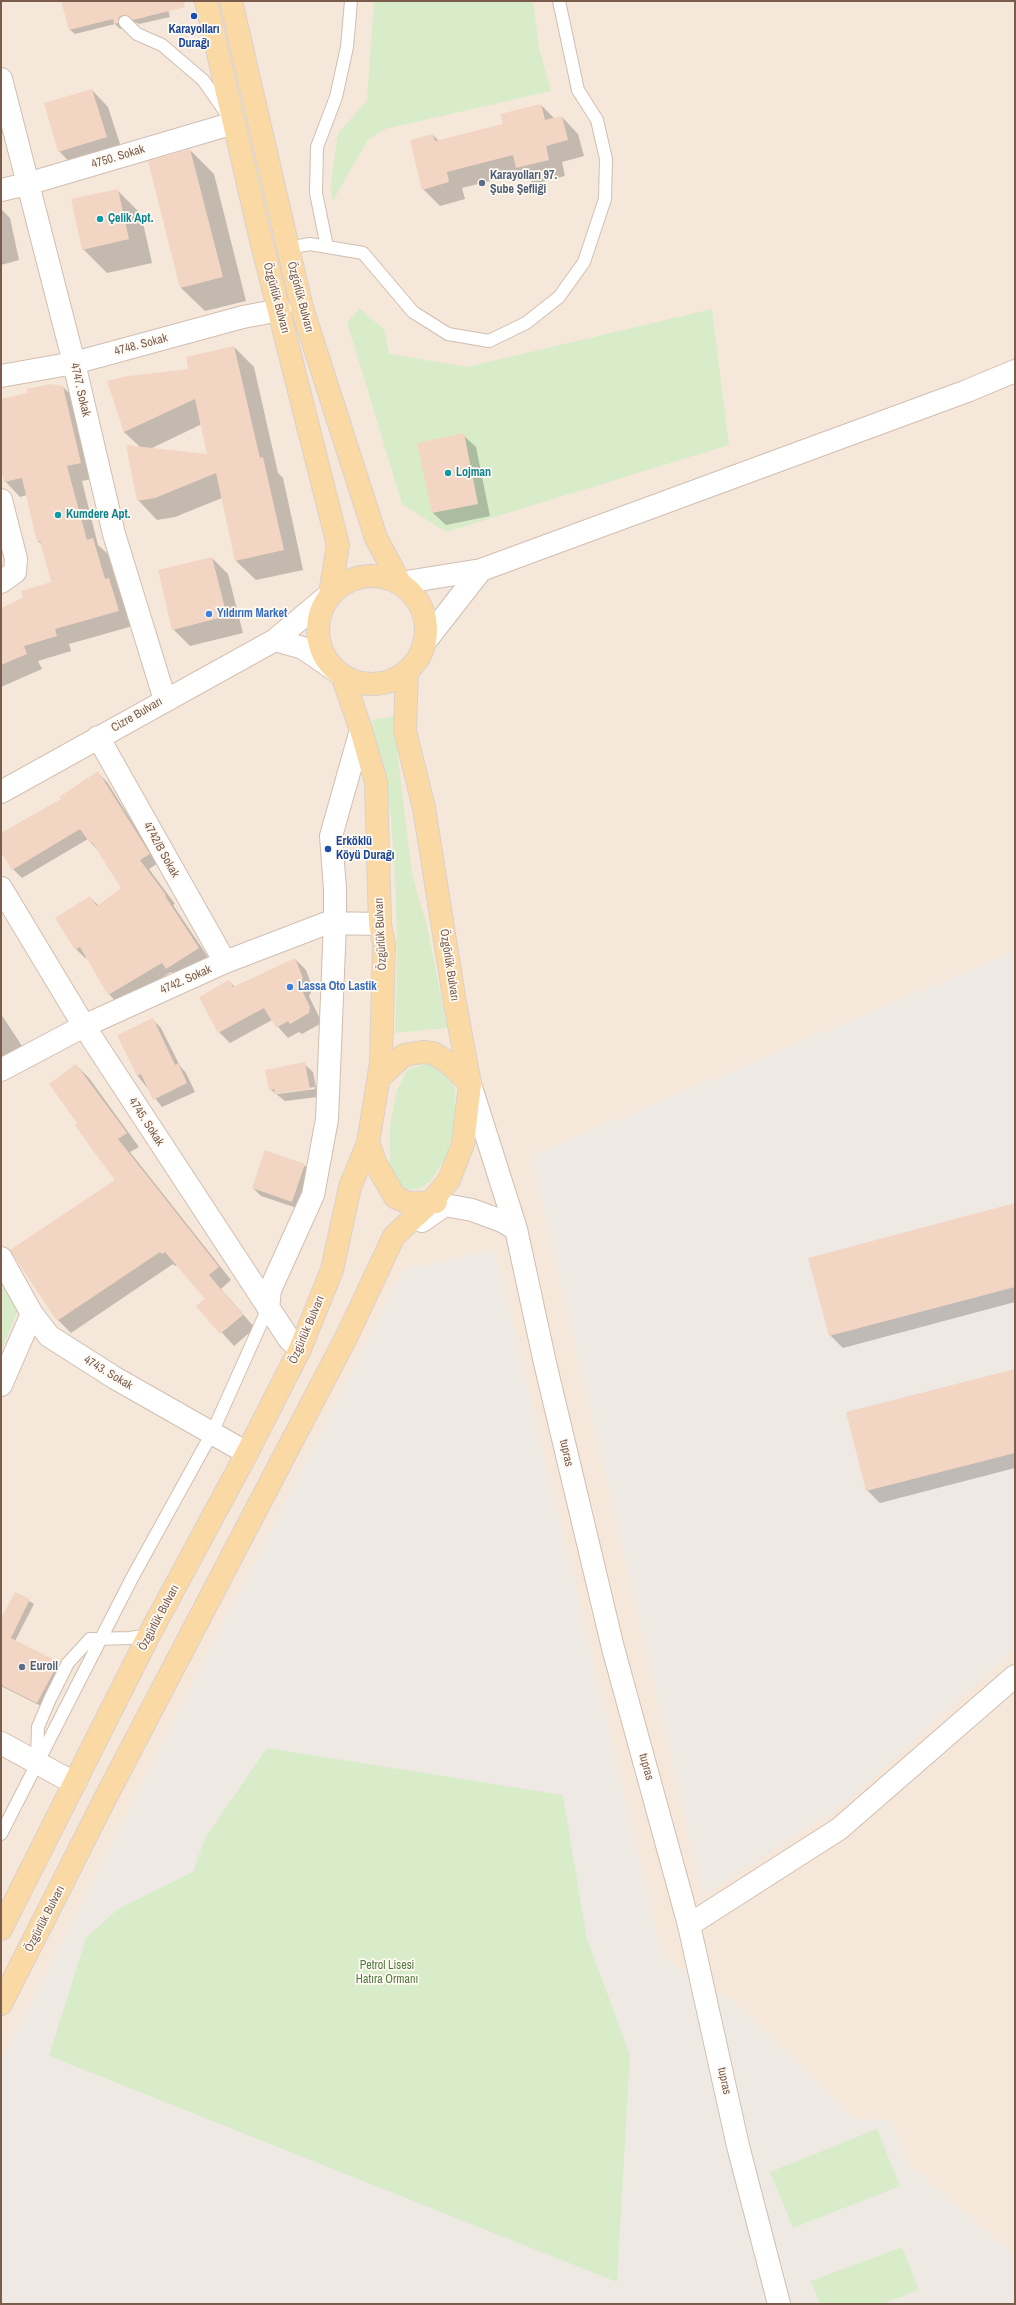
<!DOCTYPE html>
<html>
<head>
<meta charset="utf-8">
<style>
  body { margin:0 }
  #map { position:relative; width:1016px; height:2305px; overflow:hidden; background:#fdf6ec; font-family:"Archivo Narrow",sans-serif }
  canvas { display:block }
  .frame { position:absolute; inset:0; border:2px solid #7a5c4d; pointer-events:none }
</style>
</head>
<body>
<div id="map">
<canvas width="1016" height="2305"></canvas>
<div class="frame"></div>
</div>
<script>
const ctx = document.querySelector('canvas').getContext('2d');
ctx.lineJoin = 'round';
function fillPath(path, color) { ctx.fillStyle = color; ctx.fill(path, 'evenodd'); }
const shape = rows => new Path2D(rows.map(r => 'M' + r).join(''));
function trace(path, color, width, dash) { ctx.strokeStyle = color; ctx.lineWidth = width; ctx.lineCap = dash ? 'butt' : 'round'; ctx.setLineDash(dash || []); ctx.stroke(path); }
function label(font, color, halo, rows, align = 'center') {
  ctx.font = font + ' "Archivo Narrow",sans-serif'; ctx.lineWidth = 3.5; ctx.setLineDash([]); ctx.textBaseline = 'middle'; ctx.strokeStyle = halo; ctx.fillStyle = color; for (const [text, x, y, turn = 0] of rows) {
    ctx.save(); ctx.translate(x, y); ctx.rotate((+turn || 0) * Math.PI / 180); ctx.textAlign = isNaN(turn) ? turn : align; if (halo) ctx.strokeText(text, 0, 0); ctx.fillText(text, 0, 0); ctx.restore();
  }
}
const residential = shape([
  [1,1,1015,1,1015,2304,1,2304]
]);
const industrial = shape([
  [1015,951,1015,1648,844,1804,703,1896,531,1156],
  [495,1249,663,1957,738,2005,854,2119,891,2120,909,2165,1015,2255,1015,2304,1,2304,1,2061,403,1270]
]);
const green = shape([
  [374,1,533,1,539,48,551,91,385,129,368,140,332,202,331,182,338,133,367,101],
  [360,309,384,329,389,354,467,367,712,309,729,445,446,532,402,504,347,322],
  [393,716,412,874,428,930,447,1028,395,1033,397,974,396,896,391,818,372,720],
  [426,1064,437,1066,449,1075,455,1090,456,1121,447,1155,430,1182,420,1188,405,1190,398,1184,390,1166,390,1127,397,1090,407,1070],
  [1,1285,18,1310,1,1352],
  [267,1748,563,1795,587,1939,630,2055,617,2282,49,2056,86,1938,118,1909,193,1872,205,1838],
  [877,2129,900,2186,793,2228,770,2172],
  [902,2247,919,2290,882,2304,820,2304,811,2281]
]);
const shadow = shape([
  [62,1,166,1,170,17,139,24,129,19,124,22,122,28,120,29,115,24,75,34,70,30],
  [92,90,108,107,123,153,75,168,59,151],
  [541,105,555,119,562,117,578,134,584,156,562,162,565,176,534,184,522,173,462,188,465,199,440,206,423,189,433,135,439,141,504,124],
  [190,150,214,174,246,301,205,311,181,288,149,162],
  [117,190,141,214,152,263,107,273,83,249],
  [1,209,10,218,19,260,1,265],
  [234,347,254,367,278,473,283,478,303,570,256,580,236,561,222,498,175,517,157,520,138,500,140,447,124,432,109,381,190,370],
  [202,424,208,455,150,449],
  [63,387,78,402,96,478,82,481,98,545,108,554,118,588,124,594,133,626,69,644,71,651,38,661,42,669,1,687,1,609,53,583,42,545,38,541,27,495,20,497,5,481,1,465,1,400],
  [463,435,476,447,490,516,446,525,433,513,419,444],
  [212,558,228,574,243,633,190,646,173,629],
  [98,773,107,782,158,863,149,869,175,904,173,905,208,957,176,978,171,972,118,1004,109,994,87,957,85,958,76,949,90,897,99,906,122,888,99,852,88,839,22,878,13,869,1,850,1,834,62,799],
  [295,959,306,970,313,989,309,996,320,1019,320,1024,302,1034,299,1032,288,1038,272,1020,230,1043,219,1032,229,981,235,987],
  [1,1014,24,1049,1,1069],
  [153,1020,161,1028,180,1066,186,1073,195,1092,162,1107,137,1075],
  [304,1064,313,1072,318,1097,285,1101,270,1089],
  [315,1087,315,1089,278,1094,276,1093],
  [76,1065,89,1078,139,1147,130,1152,231,1280,221,1289,255,1328,234,1346,198,1306,206,1299,178,1265,175,1266,173,1264,71,1333,58,1320,116,1180,79,1123],
  [304,1165,313,1173,300,1209,261,1196,253,1188],
  [1015,1204,1015,1302,843,1348,830,1335],
  [1015,1370,1015,1468,880,1503,867,1490],
  [16,1593,34,1604,15,1641,62,1667,41,1706,1,1686,1,1620]
]);
const building = shape([
  [61,1,184,1,185,7,133,20,123,15,119,17,118,23,114,24,113,19,69,30],
  [92,89,107,137,58,152,44,103],
  [541,104,545,120,562,116,568,140,546,146,549,160,516,168,513,155,447,172,449,182,422,190,410,140,433,134,435,141,503,124,500,114],
  [190,149,223,277,180,288,148,161],
  [118,189,129,239,82,250,71,199],
  [234,346,260,458,263,457,284,550,235,561,216,473,155,498,137,501,126,445,207,454,195,399,124,432,107,381,128,376,188,369,186,357],
  [50,384,63,386,81,463,67,466,87,540,93,538,105,579,109,578,119,611,55,629,57,636,24,646,27,654,1,665,1,608,23,598,21,591,51,582,40,541,37,542,22,478,4,482,1,469,1,399,27,393,27,389],
  [464,433,478,504,432,513,417,443],
  [212,557,227,616,172,630,158,570],
  [98,771,150,854,140,860,166,895,165,896,199,948,166,969,162,963,108,995,80,947,75,950,55,918,90,896,97,906,121,888,92,842,90,843,80,829,12,870,1,852,1,833,61,799,59,797],
  [295,958,303,978,299,984,310,1007,309,1013,290,1024,288,1021,276,1028,264,1008,218,1033,199,997,229,980,233,987],
  [153,1018,175,1065,178,1063,187,1083,153,1100,141,1074,137,1076,117,1035],
  [305,1062,310,1089,275,1094,274,1089,269,1090,265,1070],
  [76,1064,127,1133,118,1139,219,1267,209,1275,243,1315,220,1334,196,1306,205,1299,165,1252,162,1254,160,1252,57,1321,10,1250,115,1180,91,1148,75,1125,77,1123,49,1084],
  [265,1150,305,1164,292,1202,252,1188],
  [1015,1203,1015,1287,829,1336,808,1258],
  [1015,1369,1015,1453,866,1491,846,1412],
  [15,1592,30,1599,11,1638,59,1662,37,1703,1,1685,1,1618]
]);
const service = shape([
  [125,22,137,34,162,45,203,80,226,113],
  [327,247,316,193,317,147,336,97,347,47,351,1],
  [287,248,310,244,363,253,413,312,448,334,489,341,526,323,559,297,584,262,605,199,606,159,597,120,578,90,559,1],
  [37,1757,38,1727,50,1699,68,1663,90,1639,130,1638,149,1635],
  [1,1834,132,1578,212,1433,268,1308]
]);
const minor = shape([
  [1,79,74,363,114,534,165,700],
  [1,190,27,184,234,123],
  [1,376,74,363,243,317,280,310],
  [1,500,16,559,15,572,1,582],
  [98,737,225,962],
  [1,888,84,1026,289,1339,300,1349],
  [1,1070,84,1026,225,962,327,923,380,924],
  [1,1258,32,1314,49,1336,115,1378,247,1453],
  [268,1308,270,1290,313,1195,327,1119,335,923,335,889,331,836,361,730],
  [1,1385,32,1314],
  [689,1925,839,1829,1015,1676]
]);
const tertiary = shape([
  [481,570,967,391,1015,371],
  [400,583,481,570,424,643],
  [422,1221,445,1205,472,1210,502,1221,516,1229,470,1084],
  [516,1229,545,1363,613,1648,689,1925,738,2146,779,2304]
]);
const secondary = shape([
  [330,594,275,640,303,648,342,675],
  [1,792,275,640],
  [1,1743,63,1777,76,1781]
]);
const primary = shape([
  [206,1,260,236,338,545,330,594],
  [231,1,302,308,376,538,400,583],
  '318 630a54 54 0 1 1 108 0a54 54 0 1 1-108 0Z',
  [379,1078,404,1055,423,1052,433,1053,449,1063,470,1084],
  [368,1143,376,1164,395,1197,408,1203,436,1202],
  [1,1929,149,1635,247,1453,300,1349,332,1270,350,1187,368,1143,381,1063,384,944,380,924,376,782,361,730,342,675],
  [1,2004,108,1793,347,1336,394,1236,432,1201,449,1180,463,1144,470,1084,455,1003,424,808,405,731,407,671]
]);
const markers = [
  [194,16,4,"#1a4fb4"],
  [482,183,4,"#5c6f8a"],
  [100,219,4,"#0f9aa8"],
  [448,473,4,"#0f9aa8"],
  [58,515,4,"#0f9aa8"],
  [209,614,4,"#3f7fe0"],
  [328,849,4,"#1a4fb4"],
  [290,987,4,"#3f7fe0"],
  [22,1667,4,"#5c6f8a"]
];
const transitNames = [
  ["Karayolları",194,30],
  ["Durağı",194,44],
  ["Erköklü",336,842,"left"],
  ["Köyü Durağı",336,856,"left"]
];
const streetNames = [
  ["4750. Sokak",118,157,-17],
  ["Özgörlük Bulvarı",300,297,75],
  ["Özgürlük Bulvarı",276,298,75],
  ["4748. Sokak",141,345,-15],
  ["4747. Sokak",80,390,77],
  ["Cizre Bulvarı",137,715,-30],
  ["4742/B Sokak",161,850,61],
  ["Özgürlük Bulvarı",381,934,-93],
  ["Özgörlük Bulvarı",449,965,81],
  ["4742. Sokak",186,980,-24],
  ["4745. Sokak",146,1122,57],
  ["Özgürlük Bulvarı",307,1330,-67],
  ["4743. Sokak",108,1373,31],
  ["tupras",566,1453,77],
  ["Özgürlük Bulvarı",159,1618,-62],
  ["tupras",646,1767,74],
  ["Özgürlük Bulvarı",45,1919,-63],
  ["tupras",724,2081,78]
];
const serviceNames = [
  ["Karayolları 97.",490,176],
  ["Şube Şefliği",490,190],
  ["Euroil",30,1667]
];
const cultureNames = [
  ["Çelik Apt.",108,219],
  ["Lojman",456,473],
  ["Kumdere Apt.",66,515]
];
const shopNames = [
  ["Yıldırım Market",217,614],
  ["Lassa Oto Lastik",298,987]
];
const parkNames = [
  ["Petrol Lisesi",387,1966],
  ["Hatıra Ormanı",387,1980]
];
fillPath(residential, '#f5e8da');
fillPath(industrial, '#efe9e4');
fillPath(green, '#d8ecc9');
fillPath(shadow, '#0003');
fillPath(building, '#f3d5c3');
trace(service, '#d1beb0', 14);
trace(minor, '#d1beb0', 24);
trace(tertiary, '#d1beb0', 24);
trace(secondary, '#d6c0b0', 24);
trace(primary, '#dad1cd', 24);
trace(service, '#fff', 12);
trace(minor, '#fff', 22);
trace(tertiary, '#fff', 22);
trace(secondary, '#fff', 22);
trace(primary, '#fbd9a5', 22);
for (const [x, y, r, color] of markers) { const dot = new Path2D(); dot.arc(x, y, r, 0, 2 * Math.PI); ctx.fillStyle = color; ctx.fill(dot); trace(dot, '#fffaf3', 1.5); }
label('bold 12px', '#164399', '#fffaf3', transitNames);
label('12px', '#7a5c4d', '#fffaf3', streetNames);
label('bold 12px', '#4e5e75', '#fffaf3', serviceNames, 'left');
label('bold 12px', '#0d838f', '#fffaf3', cultureNames, 'left');
label('bold 12px', '#366cbe', '#fffaf3', shopNames, 'left');
label('12px', '#537a41', '#fffaf3', parkNames);
</script>
</body>
</html>
